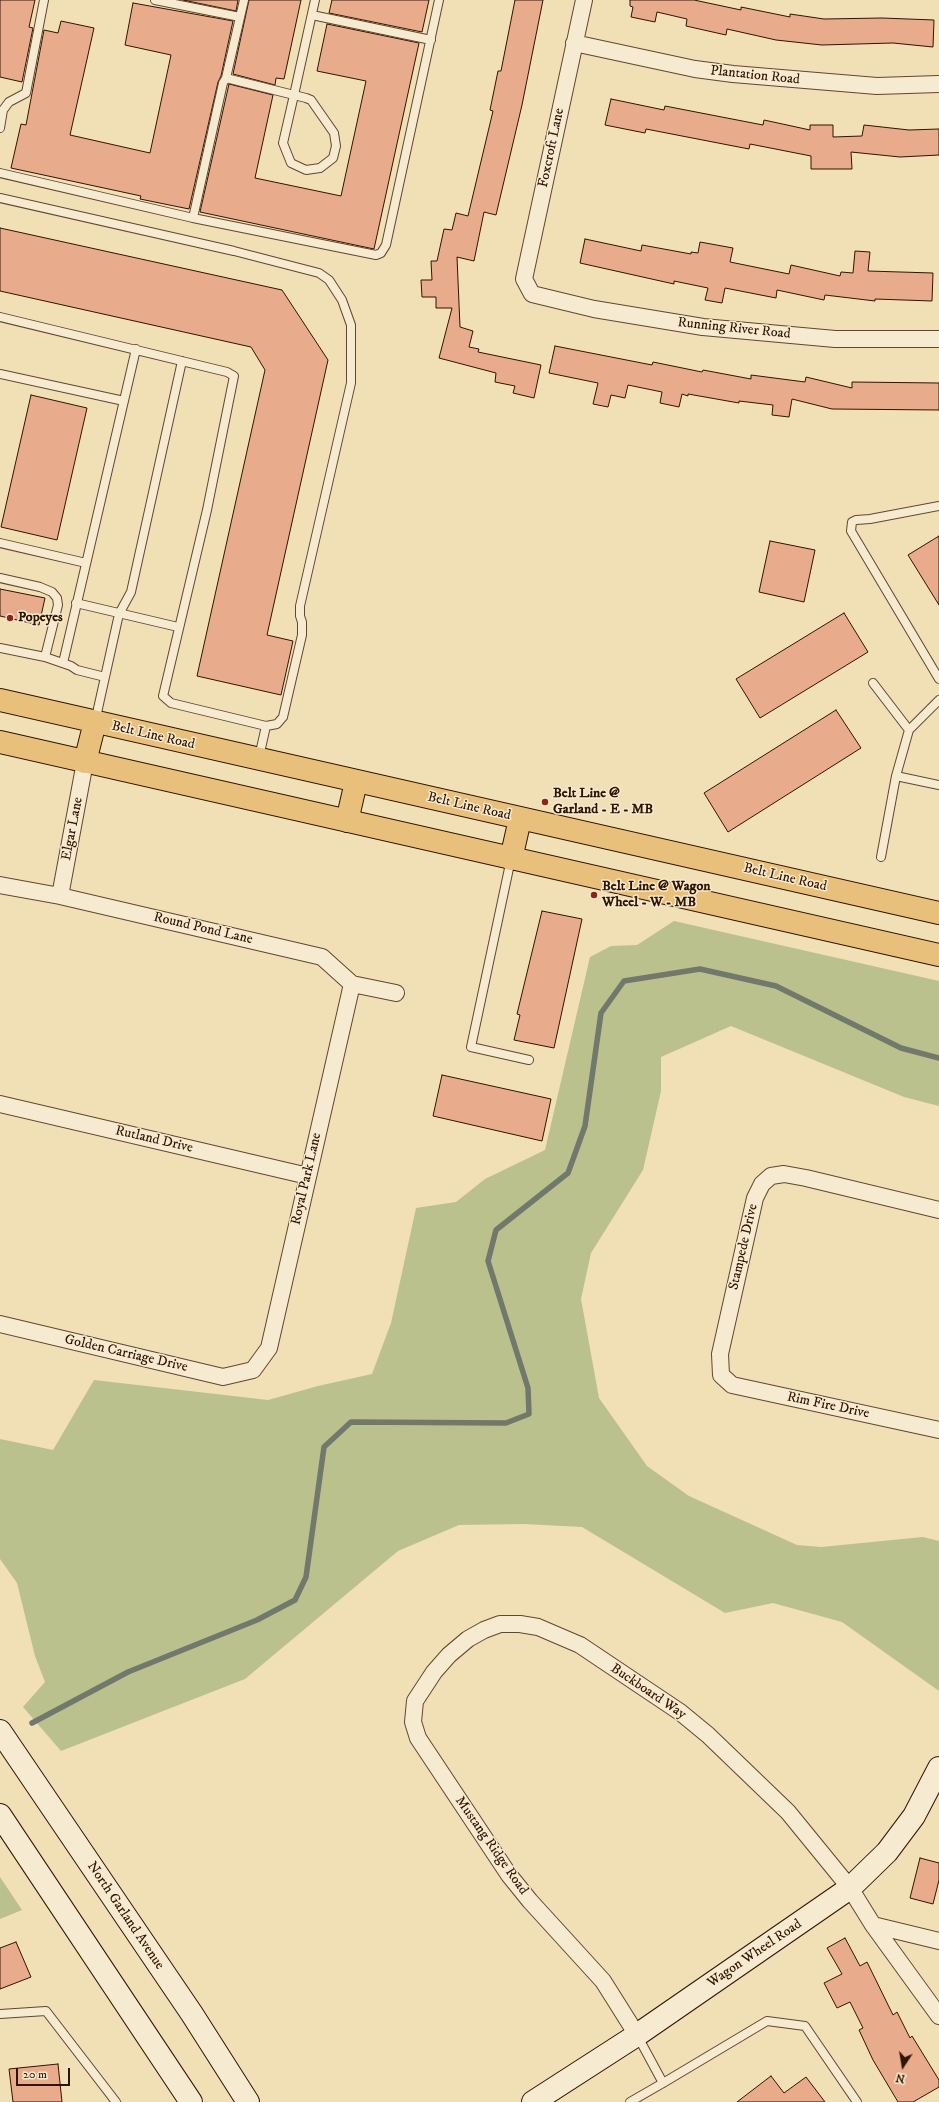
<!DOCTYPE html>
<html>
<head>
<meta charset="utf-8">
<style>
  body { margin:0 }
  #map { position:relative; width:939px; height:2102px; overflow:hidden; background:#f1dfb6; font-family:"IM FELL DW Pica",serif }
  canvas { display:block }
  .north { position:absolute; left:883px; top:2046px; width:40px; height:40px; -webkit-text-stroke:3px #f6ead0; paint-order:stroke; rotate:192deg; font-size:11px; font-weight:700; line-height:16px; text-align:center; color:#311400 }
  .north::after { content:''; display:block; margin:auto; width:14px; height:18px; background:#311400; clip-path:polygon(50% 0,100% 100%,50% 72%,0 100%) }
  .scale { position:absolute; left:16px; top:2068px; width:54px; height:18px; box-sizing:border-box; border:2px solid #311400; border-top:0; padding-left:5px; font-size:12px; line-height:14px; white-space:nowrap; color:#311400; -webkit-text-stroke:3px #f6ead0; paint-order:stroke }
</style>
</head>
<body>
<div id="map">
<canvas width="939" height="2102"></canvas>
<div class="north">N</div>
<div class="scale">20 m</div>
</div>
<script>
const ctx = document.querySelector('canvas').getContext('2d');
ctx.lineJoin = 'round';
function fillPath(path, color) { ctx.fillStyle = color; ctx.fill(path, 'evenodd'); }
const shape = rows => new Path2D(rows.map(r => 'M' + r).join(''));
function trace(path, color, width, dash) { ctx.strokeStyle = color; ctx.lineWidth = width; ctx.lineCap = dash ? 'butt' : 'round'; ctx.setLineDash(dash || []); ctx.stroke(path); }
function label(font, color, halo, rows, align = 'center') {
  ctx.font = font + ' "IM FELL DW Pica",serif'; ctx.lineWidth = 3; ctx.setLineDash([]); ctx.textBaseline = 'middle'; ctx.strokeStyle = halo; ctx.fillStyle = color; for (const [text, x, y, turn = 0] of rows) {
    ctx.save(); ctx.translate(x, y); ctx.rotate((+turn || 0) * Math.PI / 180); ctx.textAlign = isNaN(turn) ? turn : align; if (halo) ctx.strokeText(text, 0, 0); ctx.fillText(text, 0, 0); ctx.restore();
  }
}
const green = shape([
  [674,921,939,981,939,1106,904,1097,731,1026,661,1057,661,1091,643,1170,591,1253,581,1299,599,1398,647,1466,689,1496,797,1545,821,1547,923,1537,939,1541,939,1691,842,1622,773,1603,725,1613,582,1527,524,1524,459,1525,398,1551,245,1679,61,1751,23,1707,45,1682,35,1656,17,1583,0,1559,0,1439,53,1450,94,1380,268,1400,318,1386,372,1374,391,1323,416,1208,456,1202,485,1179,545,1150,590,957,611,946,637,945],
  [0,1877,22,1910,0,1919]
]);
const stream = shape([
  [32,1723,128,1672,257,1620,295,1600,306,1577,324,1447,351,1422,506,1423,529,1414,528,1388,488,1261,496,1230,568,1173,585,1126,601,1013,624,981,700,969,776,986,901,1048,939,1058]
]);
const building = shape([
  [0,0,35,0,29,27,33,28,22,82,0,77,0,0],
  [183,0,238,0,236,11,183,0],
  [249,0,301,0,284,79,276,78,275,85,233,74,249,0],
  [332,0,429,0,422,32,329,13,332,0],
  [515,0,543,0,522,105,496,215,484,212,474,261,457,257,460,327,473,331,469,347,479,349,478,352,541,365,534,398,513,393,515,386,495,382,496,373,439,358,452,308,436,308,436,297,422,297,421,280,432,280,431,261,437,261,444,229,452,230,456,213,468,216,493,111,490,110,498,71,501,71,515,0],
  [630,0,694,0,741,10,741,7,790,17,790,14,824,19,882,18,934,20,933,47,893,43,822,45,776,40,727,29,726,35,686,26,687,19,657,12,655,22,631,17,633,7,630,6,630,0],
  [133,3,233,21,221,76,218,82,189,209,140,199,141,196,11,168,21,124,26,125,44,30,58,33,61,21,94,28,70,135,150,153,171,55,125,45,133,3],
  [327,24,419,43,374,249,200,212,229,84,273,95,255,178,341,196,366,81,317,71,327,24],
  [611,99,664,110,665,106,763,125,764,120,810,130,810,125,833,125,833,137,862,136,864,125,909,130,939,129,939,155,900,157,851,152,852,169,811,169,811,156,750,144,749,149,646,129,645,133,605,125,611,99],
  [0,228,282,290,328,360,267,635,293,641,281,695,197,676,265,370,251,347,0,291,0,228],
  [585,239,641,251,642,245,691,254,691,252,698,253,700,242,733,248,730,262,789,274,791,265,840,276,841,272,853,273,855,251,870,252,868,271,933,273,932,301,875,299,875,301,825,295,824,300,777,290,776,298,725,288,722,303,705,300,708,288,674,281,674,284,580,263,585,239],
  [555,346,652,365,653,362,702,372,703,370,751,379,751,375,805,382,806,377,852,388,852,382,939,383,939,410,832,409,792,399,789,417,772,415,773,405,739,401,739,403,688,394,688,396,682,394,679,407,660,403,662,392,628,385,625,398,611,395,608,407,593,404,598,383,549,373,555,346],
  [31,395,87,408,57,540,1,527,31,395],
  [939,536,939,605,908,555,939,536],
  [770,541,815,550,804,602,759,592,770,541],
  [0,589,45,598,39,625,0,616,0,589],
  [844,613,868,652,760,718,736,679,844,613],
  [836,710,861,748,728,832,704,793,836,710],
  [542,911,582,919,554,1048,514,1040,520,1015,517,1014,542,911],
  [442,1075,551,1099,542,1141,433,1116,442,1075],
  [920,1858,939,1863,939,1880,933,1904,910,1898,920,1858],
  [845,1938,860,1966,867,1962,893,2015,897,2012,910,2038,912,2036,939,2080,939,2087,913,2102,898,2102,873,2060,859,2030,863,2028,850,2002,837,2008,824,1983,842,1974,827,1948,845,1938],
  [16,1942,31,1977,0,1989,0,1948,16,1942],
  [58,2064,62,2102,13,2102,9,2069,58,2064],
  [771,2076,784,2093,806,2077,825,2102,737,2102,771,2076]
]);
const lane = shape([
  [155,0,240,17],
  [315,0,294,95,283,143,291,163,306,170,320,168,333,158,336,146,334,133,311,100,306,98,226,78,223,83,193,218,376,255,381,253,386,245,439,0],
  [312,15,431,40],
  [226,78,244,0],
  [0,128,3,110,9,102,26,93,44,0],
  [0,173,193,218],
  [0,198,234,251,319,273,329,280,342,300,351,325,351,383,300,606,300,616,302,622,302,635,283,717,277,724,266,726,259,757],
  [0,317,227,372,234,376,207,510,163,696,171,703,266,726],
  [0,374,124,401],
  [939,506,870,519,856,520,852,522,851,531,939,679],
  [0,543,86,563],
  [0,578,40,587,52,592,57,598,58,605,45,657,0,648],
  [76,603,178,627],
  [45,657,71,666,77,670,105,677],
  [63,663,136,349],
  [873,683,909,730],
  [95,722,119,614,131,592,182,361],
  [896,776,909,730,939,700],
  [881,857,896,776,939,785],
  [511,859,471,1047,529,1060],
  [0,2014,46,2011,116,2102],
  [637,2035,663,2083,767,2021,805,2026,857,2102],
  [630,2102,663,2083]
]);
const street = shape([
  [584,0,524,279,532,294,594,309,703,327,835,339,939,339],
  [574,43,695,69,733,74,877,86,939,84],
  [0,885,60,896,322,957,352,984,396,993],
  [60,896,85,762],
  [0,1104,308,1176],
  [939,1210,806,1178,784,1174,771,1176,762,1184,755,1198,720,1354,721,1375,732,1385,939,1430],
  [0,1324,223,1377,253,1370,269,1348,352,984],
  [873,1925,939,1941],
  [637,2035,603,1981,530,1901,509,1875,418,1738,413,1722,415,1701,434,1672,449,1655,468,1639,484,1630,500,1624,520,1624,538,1627,580,1645,680,1712,708,1735,788,1812,850,1888,873,1925,939,2016]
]);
const secondary = shape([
  [0,1731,192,2014,248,2102],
  [0,1815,191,2102],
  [533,2102,637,2035,850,1888,887,1852,914,1816,939,1768]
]);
const primary = shape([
  [0,700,939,913],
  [0,742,939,955],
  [85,762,95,722],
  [347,821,356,782],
  [511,859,520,819]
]);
const markers = [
  [10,618,4,"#8f2418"],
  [545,802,4,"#8f2418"],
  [594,895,4,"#8f2418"]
];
const streetNames = [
  ["Plantation Road",755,76,6],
  ["Foxcroft Lane",552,148,-78],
  ["Running River Road",734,329,6],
  ["Belt Line Road",153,736,13],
  ["Belt Line Road",469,807,13],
  ["Elgar Lane",73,829,-79],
  ["Belt Line Road",785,878,13],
  ["Round Pond Lane",203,929,13],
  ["Rutland Drive",154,1140,13],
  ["Royal Park Lane",307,1179,-77],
  ["Stampede Drive",744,1247,-77],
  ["Golden Carriage Drive",126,1354,13],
  ["Rim Fire Drive",828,1406,12],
  ["Buckboard Way",648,1692,34],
  ["Mustang Ridge Road",491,1846,55],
  ["North Garland Avenue",125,1916,56],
  ["Wagon Wheel Road",755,1954,-34]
];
const poiNames = [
  ["Popeyes",18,618],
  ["Belt Line @",553,794],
  ["Garland - E - MB",553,810],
  ["Belt Line @ Wagon",602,887],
  ["Wheel - W - MB",602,903]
];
fillPath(green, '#bbc18d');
trace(stream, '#71796c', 5.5);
fillPath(building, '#e8ab8c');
trace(building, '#311400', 1);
trace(lane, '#61472e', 10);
trace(street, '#61472e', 18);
trace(secondary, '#311400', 24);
trace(primary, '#311400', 24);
trace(lane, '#f6ead0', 8);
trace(street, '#f6ead0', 16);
trace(secondary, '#f6ead0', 22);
trace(primary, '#e8c07b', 22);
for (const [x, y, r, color] of markers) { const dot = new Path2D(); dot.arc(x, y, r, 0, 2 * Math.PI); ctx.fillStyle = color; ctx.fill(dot); trace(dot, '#f6ead0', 1.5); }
label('14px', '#311400', '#f6ead0', streetNames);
label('bold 14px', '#311400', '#f6ead0', poiNames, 'left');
</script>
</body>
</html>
